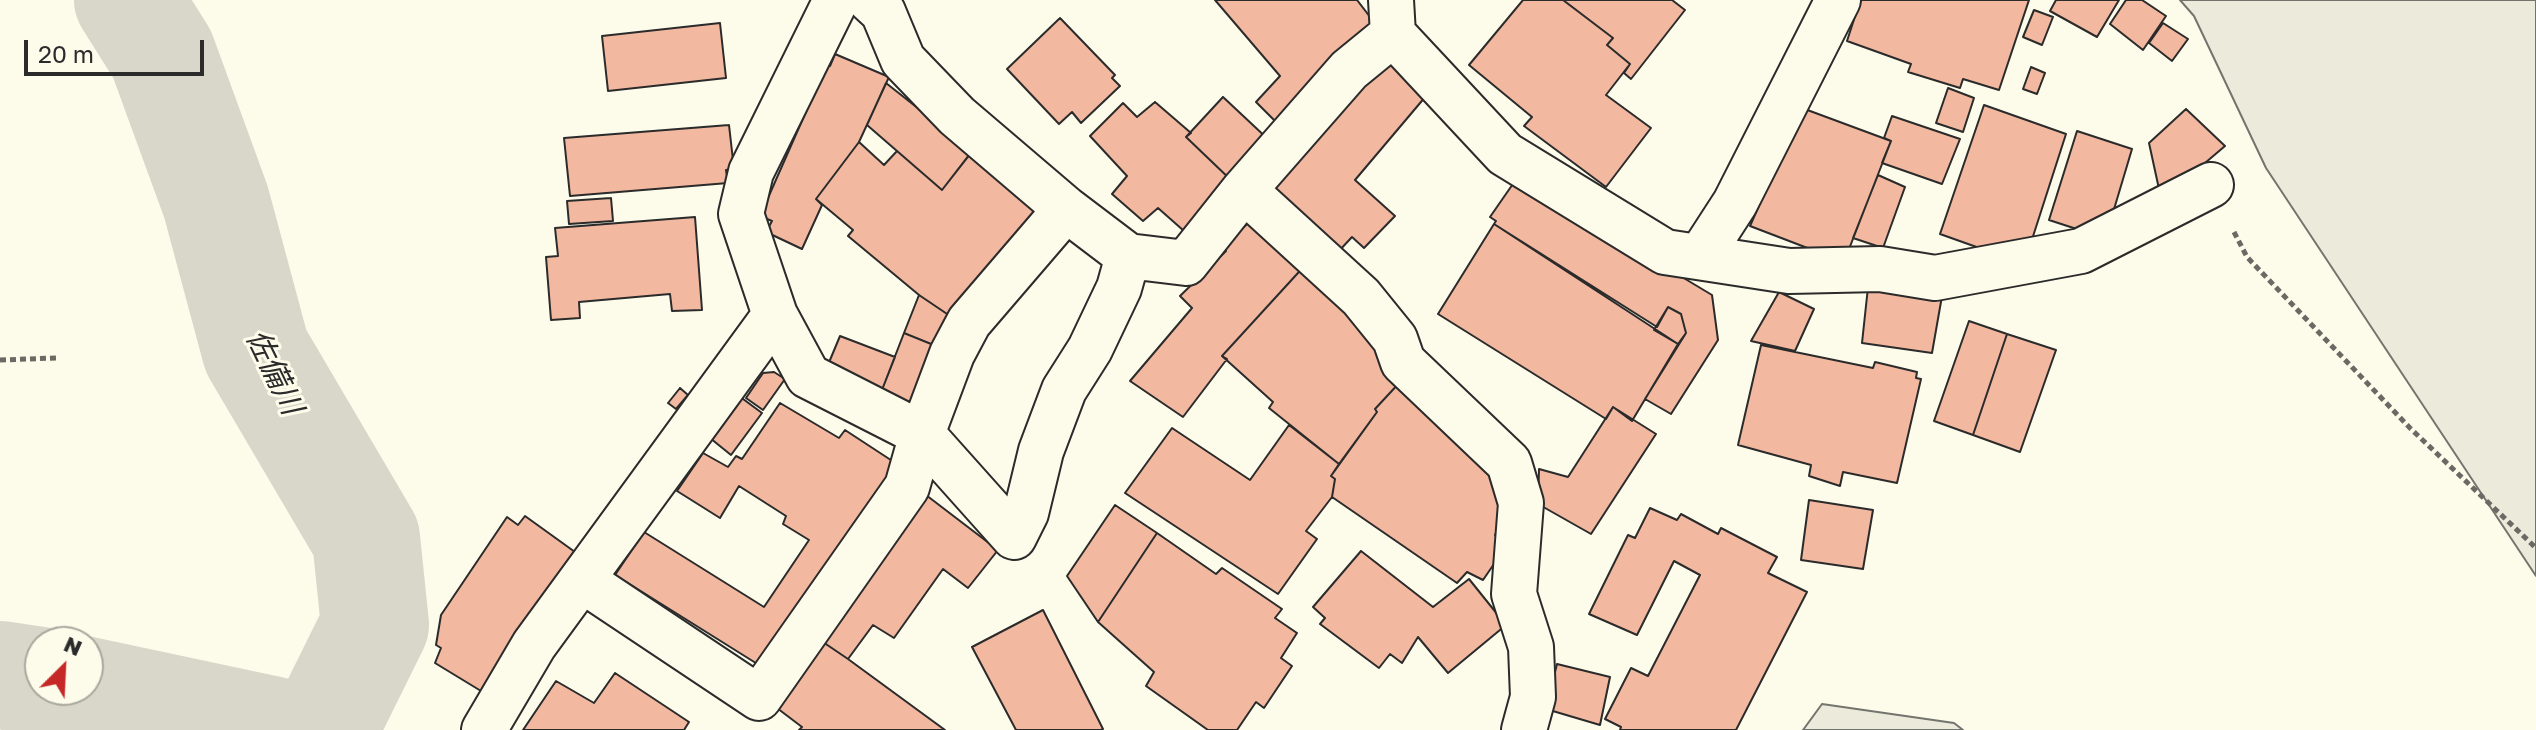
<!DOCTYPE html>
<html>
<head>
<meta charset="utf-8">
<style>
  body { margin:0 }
  #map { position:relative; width:2536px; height:730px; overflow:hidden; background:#fdfbea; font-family:"Golos Text",sans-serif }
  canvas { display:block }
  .north { position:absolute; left:24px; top:626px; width:80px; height:80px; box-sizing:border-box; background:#fdfbea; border:2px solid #a9a89e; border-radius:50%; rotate:24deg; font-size:22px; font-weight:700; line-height:32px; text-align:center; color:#2b2b2b }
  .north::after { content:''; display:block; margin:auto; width:28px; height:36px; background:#c62828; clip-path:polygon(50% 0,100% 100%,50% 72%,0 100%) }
  .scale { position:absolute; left:24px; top:40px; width:180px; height:36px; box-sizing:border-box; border:4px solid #2b2b2b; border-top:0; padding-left:10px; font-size:24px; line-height:28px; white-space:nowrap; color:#2b2b2b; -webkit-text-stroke:6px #fdfbea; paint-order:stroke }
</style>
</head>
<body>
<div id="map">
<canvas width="2536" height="730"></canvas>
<div class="north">N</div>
<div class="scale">20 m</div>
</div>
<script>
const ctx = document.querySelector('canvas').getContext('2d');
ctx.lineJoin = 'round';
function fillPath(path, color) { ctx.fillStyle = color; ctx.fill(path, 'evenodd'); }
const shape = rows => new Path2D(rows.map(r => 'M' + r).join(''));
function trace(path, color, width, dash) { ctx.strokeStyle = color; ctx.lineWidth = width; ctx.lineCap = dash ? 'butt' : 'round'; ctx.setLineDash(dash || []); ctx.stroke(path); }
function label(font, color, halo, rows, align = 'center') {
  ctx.font = font + ' "Golos Text","Noto Sans JP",sans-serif'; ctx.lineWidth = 6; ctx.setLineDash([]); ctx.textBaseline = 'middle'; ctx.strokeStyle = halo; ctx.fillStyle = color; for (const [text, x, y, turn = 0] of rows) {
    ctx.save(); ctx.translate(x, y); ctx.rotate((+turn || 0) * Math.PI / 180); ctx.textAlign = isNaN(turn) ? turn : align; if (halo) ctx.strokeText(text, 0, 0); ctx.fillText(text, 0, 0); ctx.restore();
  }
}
const green = shape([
  [2180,0,2536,0,2536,576,2266,168,2194,16,2180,0],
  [1822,704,1954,723,1963,730,1803,730,1822,704]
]);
const river = shape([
  [128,0,162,54,216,202,256,351,366,538,375,625,330,716,311,730],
  [0,675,40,681],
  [83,690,271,730]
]);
const building = shape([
  [1215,0,1357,0,1377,26,1282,128,1256,102,1280,76,1215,0],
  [1523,0,1563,0,1613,38,1607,45,1630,64,1606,95,1651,128,1606,187,1524,126,1532,117,1469,65,1523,0],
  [1563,0,1672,0,1685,10,1631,79,1624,73,1630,64,1607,45,1613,38,1563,0],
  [2029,0,1999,90,1963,79,1960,88,1908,72,1911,64,1847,41,1860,1,1857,0,2029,0],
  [2056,0,2119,0,2097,37,2050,11,2056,0],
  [2126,0,2142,0,2166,16,2143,50,2110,24,2126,0],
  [2034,10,2053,17,2042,45,2023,37,2034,10],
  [1060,18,1115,75,1112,78,1120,86,1081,123,1072,112,1059,124,1007,69,1060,18],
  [720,23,726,78,608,91,602,36,720,23],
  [2163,23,2188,39,2172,61,2149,43,2163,23],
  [835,54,889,77,859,142,816,199,822,205,802,249,766,232,772,221,760,216,827,64,830,66,835,54],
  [1384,55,1426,96,1355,180,1395,216,1364,248,1352,237,1338,252,1265,190,1384,55],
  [2031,67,2045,73,2037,94,2023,89,2031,67],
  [886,83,972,151,942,190,867,125,886,83],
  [1948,88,1974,98,1963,132,1936,123,1948,88],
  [1223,97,1271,142,1233,182,1186,137,1223,97],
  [1155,102,1191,133,1186,137,1233,182,1184,231,1158,208,1143,221,1112,194,1127,176,1090,136,1123,103,1137,117,1155,102],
  [1984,105,2066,134,2027,255,2013,260,1940,234,1984,105],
  [1802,108,1891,141,1844,262,1750,226,1802,108],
  [2186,109,2225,146,2165,197,2159,189,2149,143,2186,109],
  [1892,116,1960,139,1942,184,1882,163,1891,141,1884,138,1892,116],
  [729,125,734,169,726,170,728,183,570,196,564,138,729,125],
  [2077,131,2132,149,2109,226,2095,235,2049,220,2077,131],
  [859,142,884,165,897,151,942,190,971,153,1041,217,956,320,919,295,848,236,853,230,816,199,859,142],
  [1878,175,1905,187,1883,248,1853,238,1878,175],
  [1517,178,1712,295,1718,340,1671,414,1645,399,1686,333,1681,314,1668,307,1657,327,1494,224,1496,221,1490,217,1517,178],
  [611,198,613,221,569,224,567,201,611,198],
  [1257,215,1308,262,1222,356,1227,359,1183,417,1130,381,1192,308,1180,296,1226,251,1223,246,1257,215],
  [695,217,702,310,672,311,670,294,579,302,580,318,551,320,546,257,558,256,555,228,695,217],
  [1494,224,1678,344,1632,421,1613,407,1606,419,1438,314,1494,224],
  [1308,262,1401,381,1375,409,1377,412,1339,464,1269,408,1273,402,1222,356,1308,262],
  [1868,287,1942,296,1932,353,1862,343,1868,287],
  [1779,292,1814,309,1795,351,1751,341,1779,292],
  [919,295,956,320,946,350,904,333,919,295],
  [1668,307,1681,314,1686,333,1678,344,1654,330,1668,307],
  [1969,321,2007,334,1973,435,1934,421,1969,321],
  [904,333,946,350,922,413,880,395,904,333],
  [2007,334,2056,350,2020,452,1973,435,2007,334],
  [840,336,895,357,880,395,825,372,840,336],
  [1761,345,1873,368,1875,362,1917,372,1916,378,1921,379,1897,483,1843,472,1840,486,1809,476,1811,465,1738,445,1761,345],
  [774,372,785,379,763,410,746,398,763,373,774,372],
  [1401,381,1503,478,1513,503,1495,535,1507,545,1483,580,1467,572,1457,583,1332,497,1335,479,1331,476,1377,412,1375,409,1401,381],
  [680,388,688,395,676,409,668,403,680,388],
  [739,396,762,413,731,455,710,438,739,396],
  [780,403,839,438,845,430,900,466,759,665,615,575,644,532,764,607,809,540,783,524,786,516,739,486,720,518,677,491,703,453,728,467,736,456,742,459,780,403],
  [1613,407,1656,434,1591,534,1538,504,1539,469,1568,477,1613,407],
  [1289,425,1339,464,1331,476,1335,479,1332,497,1306,531,1317,539,1278,594,1125,493,1172,428,1250,480,1289,425],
  [926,495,998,550,968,588,943,569,894,638,873,625,848,659,817,638,926,495],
  [1809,500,1873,510,1863,569,1801,560,1809,500],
  [1115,505,1157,533,1098,622,1067,576,1115,505],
  [1650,508,1677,520,1681,514,1718,534,1721,528,1777,557,1768,573,1807,592,1736,730,1620,730,1621,727,1605,719,1631,668,1648,676,1700,575,1674,561,1637,635,1589,614,1628,535,1635,538,1650,508],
  [525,516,575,552,481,691,435,663,441,648,436,645,441,615,507,517,518,525,525,516],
  [1157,533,1216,574,1222,568,1282,609,1275,618,1297,633,1281,658,1292,666,1264,708,1256,702,1237,730,1208,730,1146,686,1154,672,1098,622,1157,533],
  [1361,551,1433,607,1469,579,1506,625,1448,673,1418,637,1402,663,1390,654,1379,668,1320,624,1325,618,1313,607,1361,551],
  [1043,610,1103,729,1101,730,1016,730,972,647,1043,610],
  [817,638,848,659,945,730,799,730,802,727,769,702,817,638],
  [1557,664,1610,677,1600,725,1546,709,1557,664],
  [615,673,689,722,684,730,523,730,556,681,594,703,615,673]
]);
const path = shape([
  [2234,232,2247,257,2410,428,2536,548],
  [0,360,56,358]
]);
const minor = shape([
  [836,0,751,172,741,214,775,315,808,376,922,434,1014,537,1026,513,1041,451,1064,390,1090,349,1119,288,1128,256],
  [870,0,883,12,903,60,957,116,1066,209],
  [1391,0,1393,34,1505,154,1665,252,1789,271,1880,269,1935,278,2081,251,2211,185],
  [1244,190,1361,297,1395,339,1403,362,1509,463,1521,503,1514,594,1531,647,1533,697,1524,730],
  [1700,257,1735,203,1838,0],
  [582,580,759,698,907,487,922,434,952,354,969,322,1066,209,1128,256,1186,263,1244,190,1349,70,1393,34],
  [484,730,534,645,775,315]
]);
const waterNames = [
  ["佐備川",274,372,64]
];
fillPath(green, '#ecebdb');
trace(green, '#74746e', 2);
trace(river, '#d8d7c9', 108);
fillPath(building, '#f2b8a0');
trace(building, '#2b2b2b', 2);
trace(minor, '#2b2b2b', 48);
trace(path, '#6a6964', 5, [6, 4]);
trace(minor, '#fdfbea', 44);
label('italic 30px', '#2b2b2b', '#fdfbea', waterNames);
</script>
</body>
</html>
